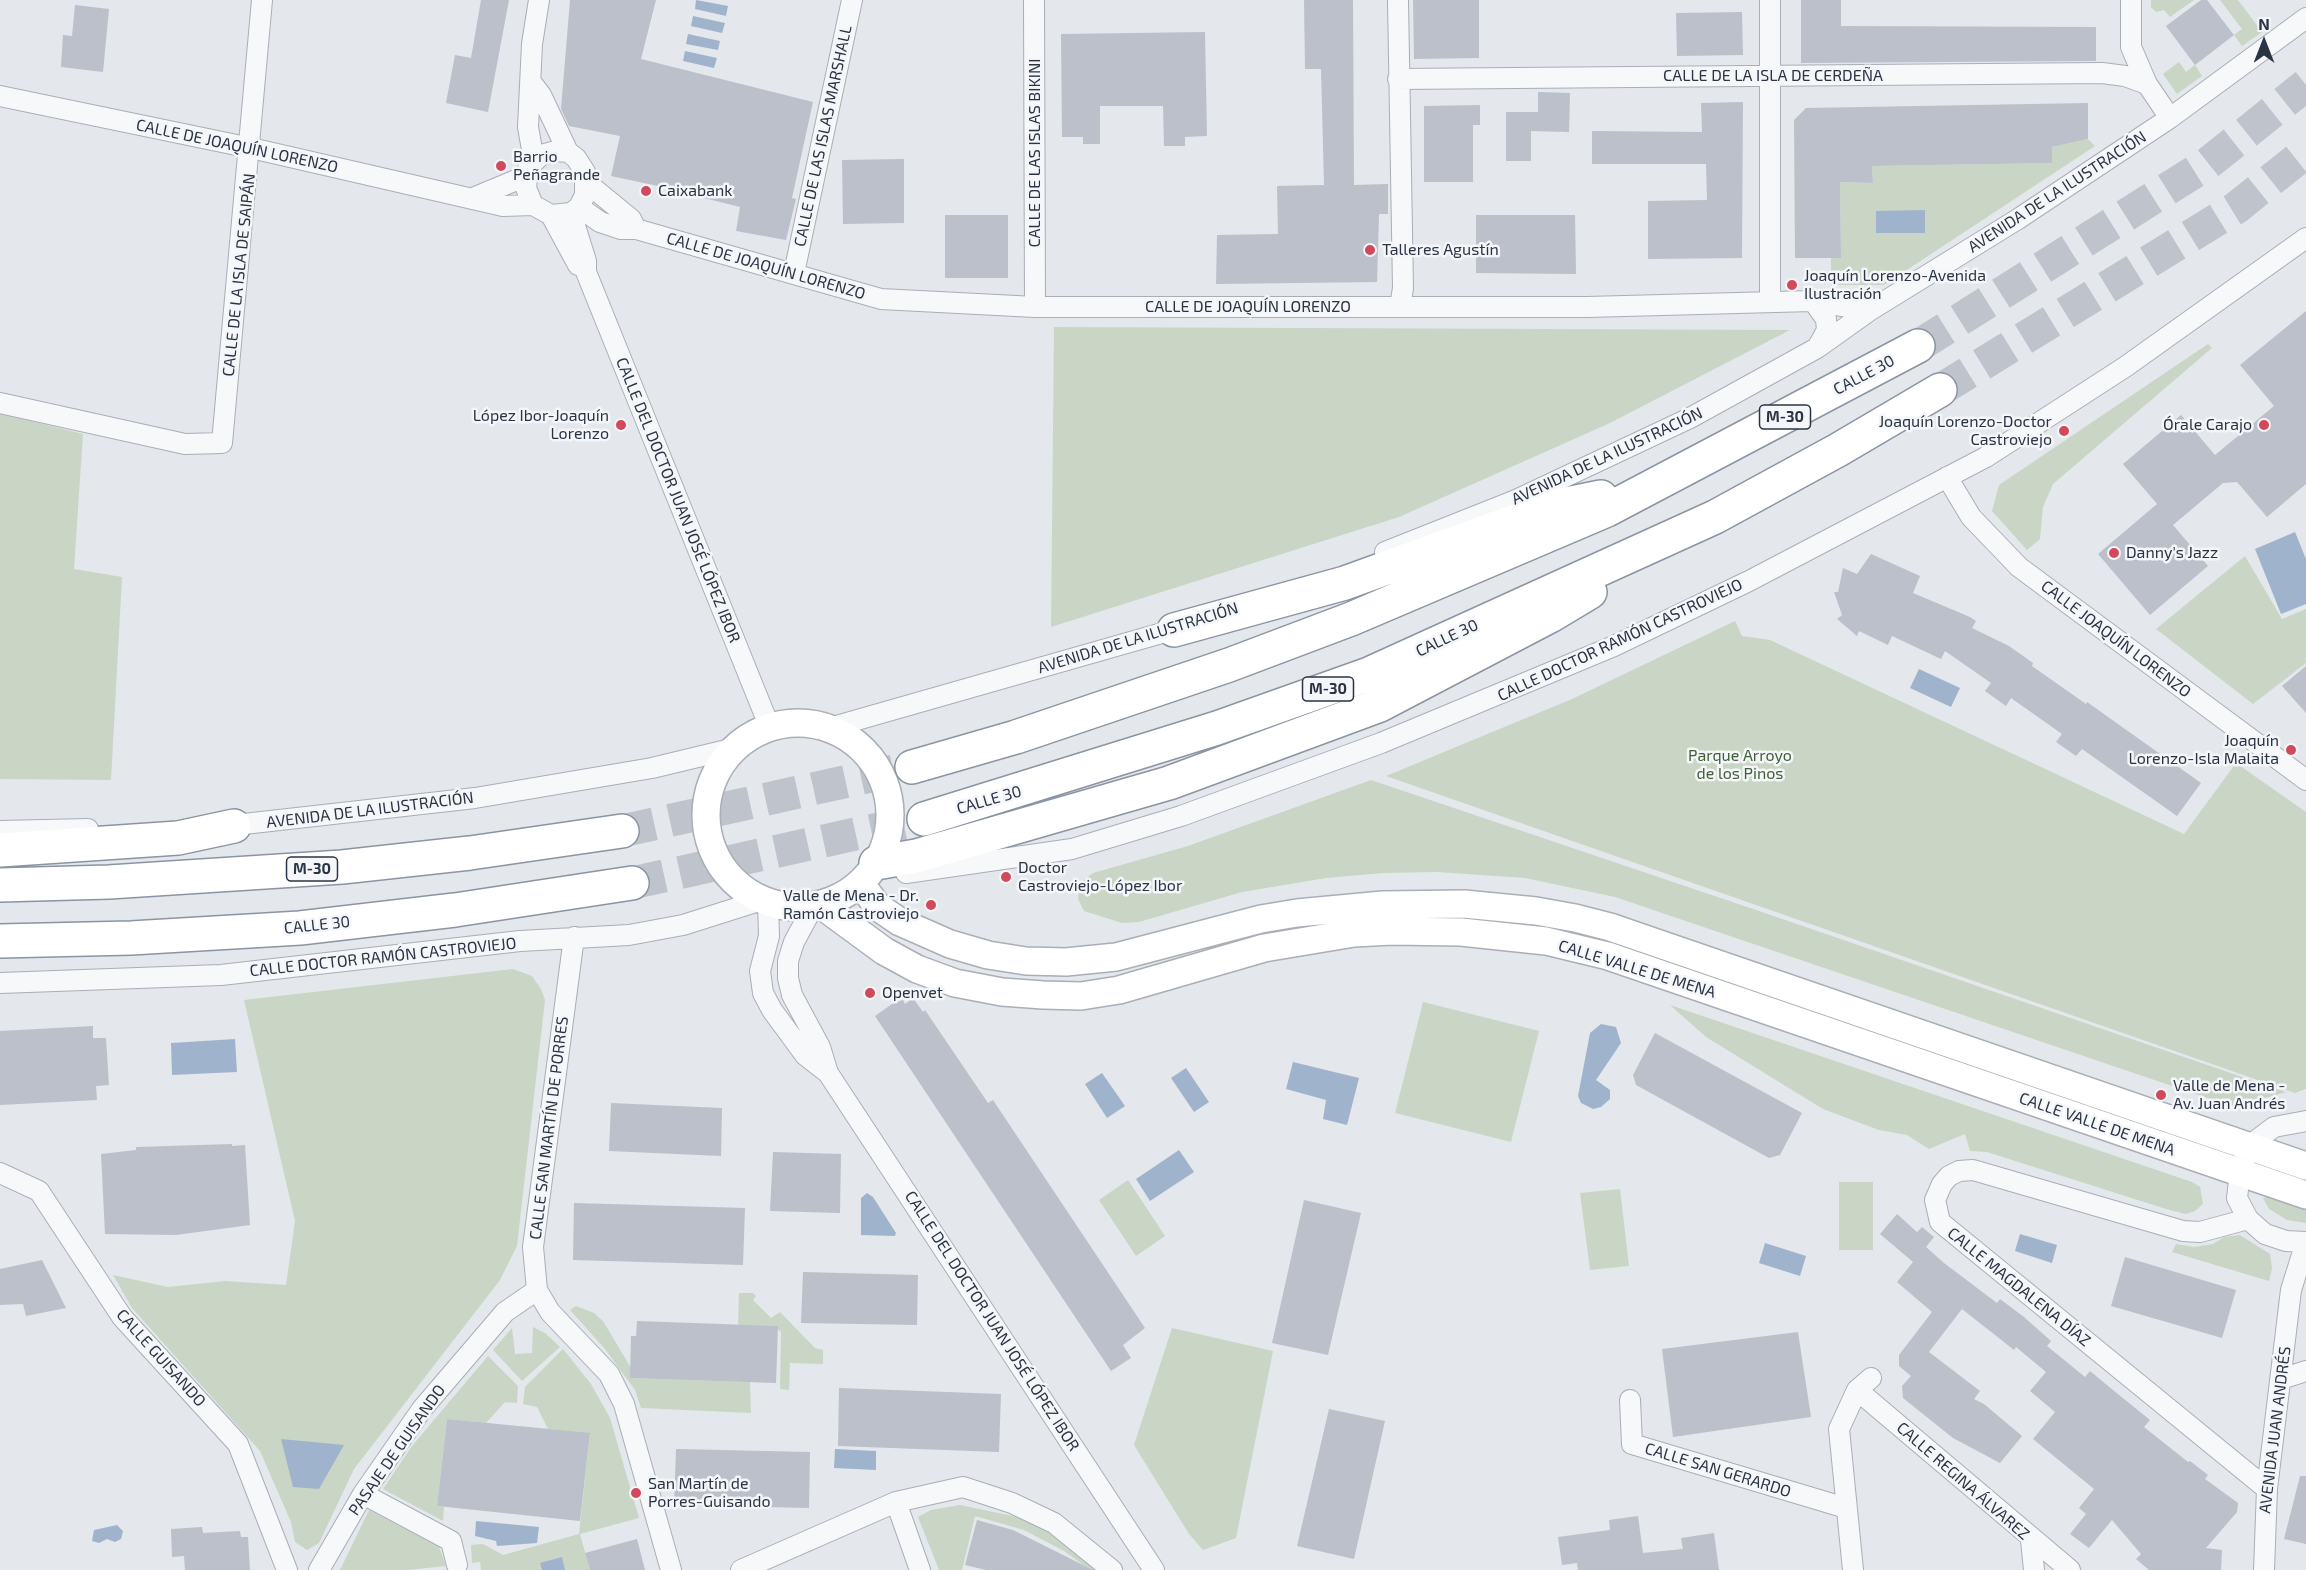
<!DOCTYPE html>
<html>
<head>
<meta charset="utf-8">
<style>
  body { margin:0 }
  #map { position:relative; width:2306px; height:1570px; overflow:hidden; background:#e4e7ec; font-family:"Exo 2",sans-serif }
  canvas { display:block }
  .north { position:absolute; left:2234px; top:12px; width:60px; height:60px; -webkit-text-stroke:4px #f4f6f9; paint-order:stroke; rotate:0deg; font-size:16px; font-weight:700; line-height:24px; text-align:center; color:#2b3445 }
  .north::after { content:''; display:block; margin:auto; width:21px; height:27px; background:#2b3445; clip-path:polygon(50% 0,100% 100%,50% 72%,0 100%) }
</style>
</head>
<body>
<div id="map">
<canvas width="2306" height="1570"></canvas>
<div class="north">N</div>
</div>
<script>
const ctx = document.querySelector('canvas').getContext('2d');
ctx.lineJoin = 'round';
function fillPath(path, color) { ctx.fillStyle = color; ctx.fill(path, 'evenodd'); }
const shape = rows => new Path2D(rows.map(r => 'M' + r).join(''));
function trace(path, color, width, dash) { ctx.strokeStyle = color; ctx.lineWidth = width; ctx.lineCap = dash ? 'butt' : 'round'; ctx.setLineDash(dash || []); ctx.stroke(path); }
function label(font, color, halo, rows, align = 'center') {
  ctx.font = font + ' "Exo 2",sans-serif'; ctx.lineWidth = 5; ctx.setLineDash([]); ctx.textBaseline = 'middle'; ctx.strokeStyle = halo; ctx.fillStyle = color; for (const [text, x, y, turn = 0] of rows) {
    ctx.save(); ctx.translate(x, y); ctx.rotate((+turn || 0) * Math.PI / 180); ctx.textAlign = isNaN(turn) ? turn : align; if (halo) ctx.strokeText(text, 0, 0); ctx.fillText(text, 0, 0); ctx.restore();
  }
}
const green = shape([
  [2151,0,2194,0,2170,17,2164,10,2156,12,2151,7],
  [2220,0,2238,0,2262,32,2242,46,2234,35,2242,29],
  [2179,62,2186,72,2195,65,2202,76,2177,94,2163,74],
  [2088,139,2095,146,1884,285,1831,285,1831,258,1841,257,1840,182,1873,183,1872,166,2052,163,2052,147],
  [1054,327,1790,330,1610,423,1399,517,1051,627],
  [2208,344,2212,348,2053,484,2043,507,2040,539,2027,550,1992,511,1999,485],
  [0,413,83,434,74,569,122,577,111,780,0,779],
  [2245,556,2282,619,2306,609,2306,663,2253,704,2156,629],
  [1735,621,1742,636,1770,640,2184,834,2236,763,2306,812,2306,1089,2295,1093,1386,776,1572,699],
  [1371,780,1762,912,2286,1092,2234,1107,1615,897,1525,878,1437,872,1383,873,1326,878,1242,892,1139,922,1122,923,1084,911,1078,899,1080,883,1093,873,1188,846],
  [513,969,532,976,541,989,545,1000,517,1246,500,1280,354,1469,319,1543,307,1550,295,1542,291,1522,260,1451,132,1308,113,1275,168,1287,225,1281,286,1285,295,1221,244,1000],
  [1423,1002,1539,1031,1511,1142,1395,1113],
  [1670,1005,2192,1182,2200,1187,2203,1204,2195,1211,2186,1214,2166,1209,1987,1152,1970,1151,1965,1134,1929,1149,1907,1135,1879,1130,1823,1109,1706,1037],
  [1128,1180,1165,1236,1136,1256,1099,1200],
  [1839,1182,1873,1182,1873,1250,1839,1250],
  [1620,1189,1629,1266,1590,1270,1580,1193],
  [2267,1197,2306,1210,2306,1223,2287,1220,2269,1209,2263,1198],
  [2240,1235,2270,1254,2272,1268,2269,1281,2172,1252,2176,1244,2194,1247,2213,1244,2224,1237],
  [739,1293,753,1293,756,1296,753,1300,771,1318,780,1312,815,1348,823,1350,823,1364,790,1363,789,1390,780,1389,781,1332,774,1326,738,1325],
  [576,1306,594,1313,603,1321,631,1368,630,1378,750,1382,751,1413,641,1408,635,1390,605,1349,570,1310],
  [533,1327,545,1333,560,1347,522,1381,493,1350,512,1328,515,1354,532,1353],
  [1172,1328,1273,1351,1236,1538,1203,1550,1189,1534,1134,1445],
  [563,1349,591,1384,610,1418,639,1518,580,1534,590,1570,481,1570,480,1562,472,1563,471,1545,483,1544,503,1555,579,1534,590,1434,548,1429,537,1407,523,1404,525,1387],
  [488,1356,518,1386,517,1403,505,1402,486,1423,447,1419,437,1506,444,1507,443,1521,383,1489,412,1446],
  [960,1505,1022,1518,1066,1542,1099,1570,1090,1570,1064,1551,1024,1530,975,1516,962,1570,939,1570,918,1517,931,1510],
  [369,1510,439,1547,446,1566,408,1570,340,1570]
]);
const water = shape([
  [696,0,728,6,726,16,695,9],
  [693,16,725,23,722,33,691,26],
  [688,34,720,41,718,50,686,44],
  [685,51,717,58,714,68,683,61],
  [1925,210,1925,233,1876,233,1876,211],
  [2295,532,2306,559,2306,604,2281,614,2255,549],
  [1919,669,1960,688,1951,707,1910,688],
  [1601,1024,1616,1027,1621,1043,1596,1080,1610,1090,1610,1099,1601,1107,1593,1109,1581,1103,1578,1096,1590,1033],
  [235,1039,237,1072,172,1075,171,1043],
  [1293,1062,1359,1078,1347,1125,1323,1119,1326,1100,1286,1089],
  [1186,1068,1209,1102,1194,1112,1171,1078],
  [1102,1073,1125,1106,1107,1118,1085,1084],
  [1179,1150,1194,1172,1150,1201,1136,1179],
  [867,1193,873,1197,896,1233,895,1236,861,1235,861,1198],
  [2020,1234,2057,1245,2052,1263,2015,1251],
  [1765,1243,1806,1256,1800,1276,1759,1263],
  [281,1439,344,1445,319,1489,293,1487],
  [835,1449,876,1451,876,1470,834,1468],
  [476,1521,539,1527,537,1543,497,1546,496,1541,475,1536],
  [117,1525,123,1531,121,1539,115,1542,107,1539,99,1543,92,1541,94,1530],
  [562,1557,565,1570,542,1570,540,1563]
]);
const building = shape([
  [481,0,509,0,488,112,446,103,455,55,471,58],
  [570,0,656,0,641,59,813,102,792,198,796,199,786,240,736,231,740,207,704,198,705,196,611,176,620,136,569,126,561,109],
  [1304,0,1353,0,1354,185,1388,184,1388,214,1379,214,1377,282,1216,284,1217,235,1278,234,1277,186,1324,185,1321,69,1305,69],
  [1413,0,1479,0,1479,58,1414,59],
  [1801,0,1841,0,1841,26,2096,27,2096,61,1801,63],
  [2201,0,2207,0,2234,35,2195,65,2166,26],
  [75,5,109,9,103,72,61,67,63,35,72,36],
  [1742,12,1743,55,1677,56,1676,13],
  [1205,32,1207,136,1185,137,1185,146,1164,146,1163,106,1100,106,1100,144,1083,144,1083,137,1062,137,1061,34],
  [1538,92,1570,93,1569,132,1531,131,1531,161,1506,161,1506,112,1538,112],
  [1743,102,1742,258,1648,259,1648,201,1707,200,1706,164,1592,164,1592,131,1702,132,1701,103],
  [2088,103,2088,139,2052,147,2052,163,1872,166,1873,183,1840,182,1841,258,1795,258,1794,120,1806,108],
  [1480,105,1480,125,1473,125,1473,182,1424,182,1424,106],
  [904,159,904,223,843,224,842,160],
  [945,215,1008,215,1008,278,945,278],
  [1476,215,1575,215,1576,274,1476,273],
  [2306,311,2306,484,2267,517,2237,482,2223,483,2173,525,2208,566,2150,615,2098,554,2157,504,2123,464,2181,415,2215,455,2274,406,2240,365],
  [1871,554,1920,576,1913,593,1970,617,1976,621,1972,628,2009,646,2033,663,2032,666,2086,704,2087,702,2201,783,2177,816,2082,749,2076,756,2056,742,2062,734,2011,698,2006,706,1985,691,1991,683,1945,651,1941,659,1892,636,1888,645,1859,631,1857,636,1837,619,1842,615,1834,592,1838,592,1843,568,1857,574],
  [2306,666,2306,713,2282,686],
  [913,998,923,1012,925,1010,988,1103,993,1100,1145,1328,1123,1345,1131,1358,1111,1371,875,1016,892,1004,903,1000,905,1004],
  [93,1026,93,1038,106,1038,109,1085,96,1086,97,1100,0,1105,0,1031],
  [1655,1033,1802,1113,1780,1155,1769,1158,1636,1085,1633,1075],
  [611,1103,722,1108,721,1156,609,1151],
  [232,1144,232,1146,245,1145,250,1225,176,1235,105,1234,101,1154,136,1150,136,1147],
  [773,1152,841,1154,840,1213,770,1211],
  [1304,1200,1361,1213,1328,1355,1272,1343],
  [574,1203,745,1208,743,1265,573,1260],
  [1897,1214,1917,1232,1922,1227,1934,1237,1926,1247,1944,1263,1997,1303,2000,1299,2024,1317,2051,1341,2047,1346,2085,1377,2090,1371,2113,1390,2150,1420,2144,1427,2188,1462,2190,1461,2208,1475,2205,1479,2238,1503,2237,1512,2206,1548,2222,1550,2221,1570,2149,1570,2136,1559,2141,1554,2112,1520,2089,1548,2070,1534,2086,1514,2079,1508,2094,1489,2033,1439,2055,1412,2030,1391,2046,1372,2016,1347,2014,1350,1962,1309,1929,1352,1980,1391,1974,1399,1984,1404,2022,1436,2000,1463,1953,1438,1903,1398,1902,1386,1911,1376,1899,1366,1899,1355,1932,1312,1897,1282,1913,1262,1880,1234],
  [2125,1257,2236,1290,2222,1338,2111,1306],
  [42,1260,66,1308,26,1316,23,1304,0,1305,0,1269],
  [803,1272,918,1275,917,1325,801,1323],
  [637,1321,778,1326,776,1383,630,1378,631,1336,636,1336],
  [1798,1332,1811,1417,1673,1437,1662,1349],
  [839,1388,1001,1394,999,1452,838,1446],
  [1329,1409,1385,1421,1354,1559,1297,1546],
  [447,1419,590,1433,580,1521,437,1506],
  [676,1449,810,1452,809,1508,674,1505],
  [2300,1476,2306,1476,2306,1544,2284,1539],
  [1638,1516,1643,1553,1683,1549,1681,1538,1714,1533,1719,1570,1578,1570,1577,1563,1562,1565,1558,1537,1610,1530,1609,1520],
  [977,1520,1013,1530,1093,1570,986,1570,965,1565],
  [202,1527,203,1533,240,1531,241,1537,248,1537,250,1570,185,1570,184,1556,172,1557,171,1529],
  [637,1539,645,1570,590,1570,585,1553]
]);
const motorwayTunnel = shape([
  [1918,346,2207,164,2306,85],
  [1940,390,2236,208,2306,152],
  [622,831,912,767],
  [632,883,924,819]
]);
const minor = shape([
  [1034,0,1035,307],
  [1398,0,1403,288,1400,307],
  [2131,0,2131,47,2147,84,2170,118],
  [1398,79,2102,73,2125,76,2147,84],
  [0,96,251,148,503,206,533,205,551,215,571,213,579,207,585,195,585,172,576,158,568,152,541,95,531,82],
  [534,161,528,127,532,44,539,0],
  [587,183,631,219,636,229],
  [473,198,526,176],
  [533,205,526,188,528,168,541,155,555,151,568,152],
  [579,207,600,222,621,229,636,229,881,299,1035,307,1587,307,1813,301,1869,311],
  [571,213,586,261,586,272,770,728],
  [551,215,578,265],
  [794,273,852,0],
  [1813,301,1826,319,1827,330,1817,348],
  [1770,302,1770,0],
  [0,403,185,444,222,443,262,0],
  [1947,477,1971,517,2019,567,2306,780],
  [1385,552,1516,500,1690,418,1817,348,1869,311,2018,219,2170,118,2306,18],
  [829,728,1183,627],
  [226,826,475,798,652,768,735,748],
  [0,831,88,829],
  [906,873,1072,849,1181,816,1381,743,1614,646,1749,581,1986,457,2125,367,2306,238],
  [768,902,769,936,760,971,763,993,772,1010,805,1055,828,1073],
  [814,905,794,942,788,961,788,978,792,995,820,1047,828,1073,1154,1570],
  [574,937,533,1247,537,1290,550,1312,609,1374,624,1404,671,1570],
  [0,983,221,975,520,941,629,935,683,925,762,900],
  [2306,1121,2274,1127,2250,1145,2240,1172,2237,1198,2248,1219,2265,1234,2286,1241,2306,1242],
  [0,1173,39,1191,122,1317,238,1444,287,1570],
  [2248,1219,2200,1232,2183,1231,1973,1170,1959,1171,1949,1176,1942,1184,1935,1200,1940,1222,2267,1489],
  [2281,1379,2306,1371],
  [1857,1390,2070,1570],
  [1630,1400,1632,1444,1846,1508],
  [363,1494,451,1541,457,1565],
  [896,1502,920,1570],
  [2031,1540,2034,1570],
  [319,1570,363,1494,422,1409,505,1312,537,1290],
  [741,1570,896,1502,963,1487,1012,1503,1054,1523,1112,1570],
  [1853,1570,1839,1429,1857,1390,1871,1378],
  [2264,1570,2267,1489,2291,1290,2306,1242]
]);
const secondary = shape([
  '706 815a92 92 0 1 1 184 0a92 92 0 1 1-184 0Z',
  [860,883,878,907,900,922,950,944,988,955,1026,961,1066,962,1116,957,1261,919,1297,913,1383,905,1464,904,1536,911,1575,918,1610,927,2306,1166],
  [820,904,884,951,917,969,955,983,1002,992,1043,995,1081,996,1119,990,1264,948,1354,933,1392,931,1461,932,1546,941,1608,956,2306,1195]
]);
const motorway = shape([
  [1174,630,1345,583,1557,506,1601,497],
  [912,767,1016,737,1229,665,1351,619,1607,510,1918,346],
  [924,819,1217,728,1369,674,1715,517,1838,450,1940,390],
  [0,850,178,838,234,826],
  [876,863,916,856,1169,783,1380,705,1550,616,1590,592],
  [0,885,109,882,342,867,470,853,622,831],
  [0,941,131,938,300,928,455,910,632,883]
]);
const markers = [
  [501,166,6,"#d1495b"],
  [646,191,6,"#d1495b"],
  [1370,250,6,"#d1495b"],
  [1792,285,6,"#d1495b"],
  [621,425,6,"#d1495b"],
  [2264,425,6,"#d1495b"],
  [2064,431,6,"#d1495b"],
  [2114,553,6,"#d1495b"],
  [2291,750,6,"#d1495b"],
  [1006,877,6,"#d1495b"],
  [931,905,6,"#d1495b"],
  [870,993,6,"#d1495b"],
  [2161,1095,6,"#d1495b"],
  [636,1493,6,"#d1495b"]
];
const shields = [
  [1785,417,51],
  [1328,689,51],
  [312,869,51]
];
const shieldNames = [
  ["M-30",1785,417],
  ["M-30",1328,689],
  ["M-30",312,869]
];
const streetNames = [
  ["CALLE DE LA ISLA DE CERDEÑA",1773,76],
  ["CALLE DE LAS ISLAS MARSHALL",823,136,-78],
  ["CALLE DE JOAQUÍN LORENZO",237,146,12],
  ["CALLE DE LAS ISLAS BIKINI",1035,153,-90],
  ["AVENIDA DE LA ILUSTRACIÓN",2057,192,-33],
  ["CALLE DE JOAQUÍN LORENZO",766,266,16],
  ["CALLE DE LA ISLA DE SAIPÁN",239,275,-84],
  ["CALLE DE JOAQUÍN LORENZO",1248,307],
  ["CALLE 30",1864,375,-28],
  ["AVENIDA DE LA ILUSTRACIÓN",1607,456,-25],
  ["CALLE DEL DOCTOR JUAN JOSÉ LÓPEZ IBOR",678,500,68],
  ["AVENIDA DE LA ILUSTRACIÓN",1138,638,-17],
  ["CALLE 30",1447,638,-25],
  ["CALLE JOAQUÍN LORENZO",2116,639,37],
  ["CALLE DOCTOR RAMÓN CASTROVIEJO",1620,640,-25],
  ["CALLE 30",989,800,-16],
  ["AVENIDA DE LA ILUSTRACIÓN",370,810,-7],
  ["CALLE 30",317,925,-6],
  ["CALLE DOCTOR RAMÓN CASTROVIEJO",383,957,-6],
  ["CALLE VALLE DE MENA",1637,969,17],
  ["CALLE VALLE DE MENA",2097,1124,19],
  ["CALLE SAN MARTÍN DE PORRES",549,1128,-83],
  ["CALLE MAGDALENA DÍAZ",2019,1287,39],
  ["CALLE DEL DOCTOR JUAN JOSÉ LÓPEZ IBOR",992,1321,57],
  ["CALLE GUISANDO",161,1358,48],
  ["AVENIDA JUAN ANDRÉS",2275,1430,-83],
  ["PASAJE DE GUISANDO",397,1450,-55],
  ["CALLE SAN GERARDO",1718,1470,17],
  ["CALLE REGINA ÁLVAREZ",1963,1481,41]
];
const poiNames = [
  ["Barrio",513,157],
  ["Peñagrande",513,175],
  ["Caixabank",658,191],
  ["Talleres Agustín",1382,250],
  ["Joaquín Lorenzo-Avenida",1804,276],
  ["Ilustración",1804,294],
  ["López Ibor-Joaquín",609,416,"right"],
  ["Lorenzo",609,434,"right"],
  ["Joaquín Lorenzo-Doctor",2052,422,"right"],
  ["Castroviejo",2052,440,"right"],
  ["Órale Carajo",2252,425,"right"],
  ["Danny's Jazz",2126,553],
  ["Joaquín",2279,741,"right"],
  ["Lorenzo-Isla Malaita",2279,759,"right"],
  ["Doctor",1018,868],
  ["Castroviejo-López Ibor",1018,886],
  ["Valle de Mena - Dr.",919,896,"right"],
  ["Ramón Castroviejo",919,914,"right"],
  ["Openvet",882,993],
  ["Valle de Mena -",2173,1086],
  ["Av. Juan Andrés",2173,1104],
  ["San Martín de",648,1484],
  ["Porres-Guisando",648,1502]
];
const parkNames = [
  ["Parque Arroyo",1740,756],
  ["de los Pinos",1740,774]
];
fillPath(green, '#c9d6c5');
fillPath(water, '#9fb4cc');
fillPath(building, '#bbc0ca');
trace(motorwayTunnel, '#bfc3cb', 33, [33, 16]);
trace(minor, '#a9aeb7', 22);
trace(secondary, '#a9aeb7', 30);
trace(motorway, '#8b94a3', 36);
trace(minor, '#f7f8fa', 20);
trace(secondary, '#fff', 27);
trace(motorway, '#fff', 33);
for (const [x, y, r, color] of markers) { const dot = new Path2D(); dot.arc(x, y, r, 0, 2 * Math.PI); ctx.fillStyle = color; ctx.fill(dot); trace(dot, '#f4f6f9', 2); }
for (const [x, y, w] of shields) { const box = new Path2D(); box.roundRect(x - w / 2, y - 12, w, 24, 4.5); ctx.fillStyle = '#f4f6f9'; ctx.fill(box); trace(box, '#2b3445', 1.5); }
label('bold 15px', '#2b3445', null, shieldNames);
label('16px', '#2b3445', '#f4f6f9', streetNames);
label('16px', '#2b3445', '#f4f6f9', poiNames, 'left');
label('16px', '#3f6138', '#f4f6f9', parkNames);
</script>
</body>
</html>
